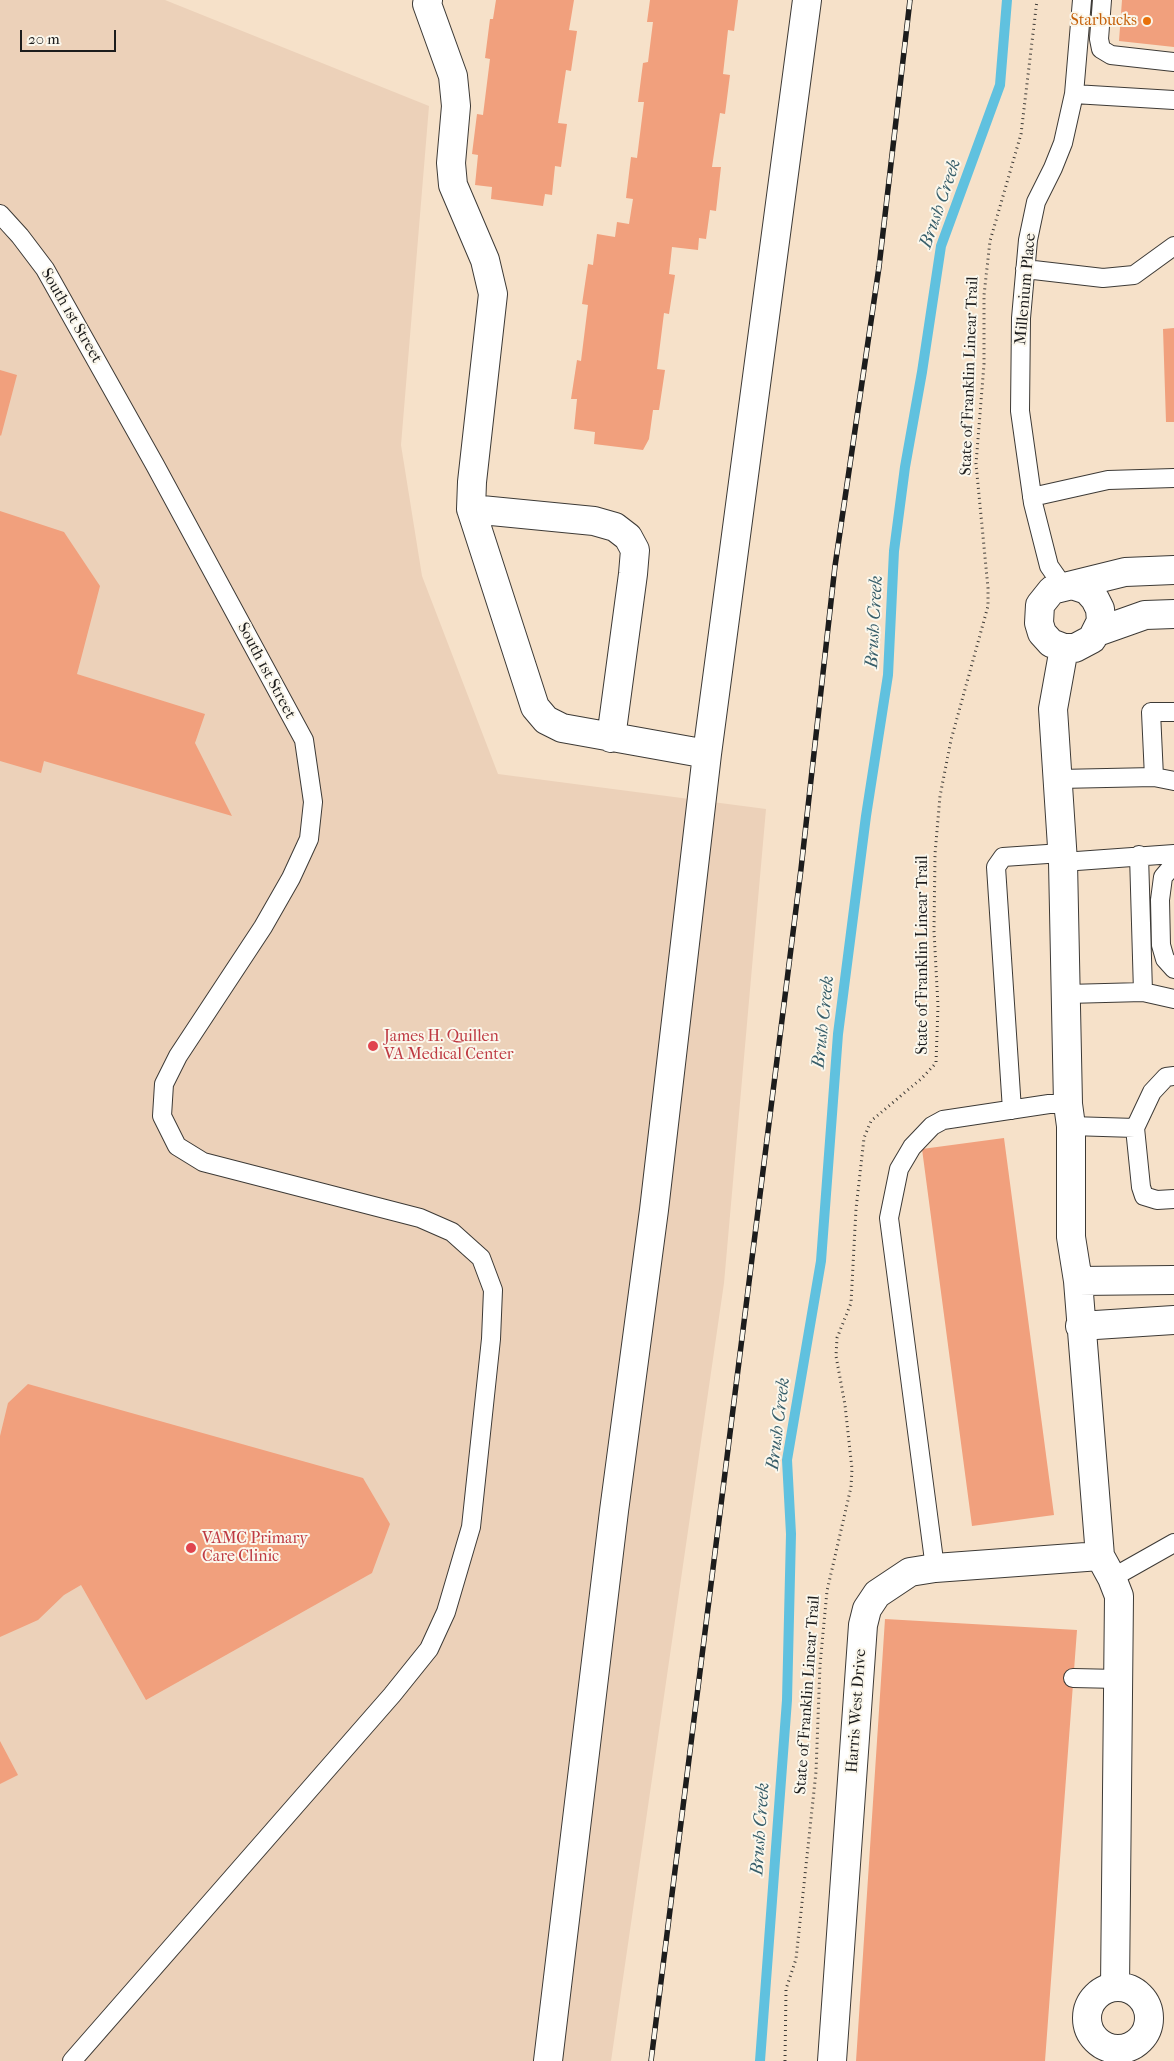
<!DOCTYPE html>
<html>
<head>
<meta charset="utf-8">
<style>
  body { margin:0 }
  #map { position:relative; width:1174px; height:2061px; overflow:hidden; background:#f6e1c9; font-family:"IM FELL French Canon",serif }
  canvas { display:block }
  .scale { position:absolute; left:20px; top:30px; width:96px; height:22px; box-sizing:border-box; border:2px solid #1c1c1c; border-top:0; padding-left:6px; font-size:15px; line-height:18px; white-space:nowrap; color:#1c1c1c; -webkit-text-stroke:4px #fbf7ec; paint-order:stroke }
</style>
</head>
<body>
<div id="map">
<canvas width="1174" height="2061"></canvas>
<div class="scale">20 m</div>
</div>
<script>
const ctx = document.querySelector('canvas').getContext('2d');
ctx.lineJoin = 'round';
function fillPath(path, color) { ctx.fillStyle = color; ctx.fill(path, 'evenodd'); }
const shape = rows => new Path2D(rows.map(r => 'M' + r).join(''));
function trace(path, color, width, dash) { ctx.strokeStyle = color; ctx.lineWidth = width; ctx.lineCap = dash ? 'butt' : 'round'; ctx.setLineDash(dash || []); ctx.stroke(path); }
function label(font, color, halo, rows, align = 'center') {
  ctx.font = font + ' "IM FELL French Canon",serif'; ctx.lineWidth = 4; ctx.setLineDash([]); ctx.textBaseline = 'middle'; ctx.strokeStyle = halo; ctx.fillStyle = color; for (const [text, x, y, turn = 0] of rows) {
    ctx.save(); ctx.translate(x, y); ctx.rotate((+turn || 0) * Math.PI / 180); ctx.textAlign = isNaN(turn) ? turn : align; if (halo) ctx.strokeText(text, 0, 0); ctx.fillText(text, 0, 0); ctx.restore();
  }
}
const built = shape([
  [0,0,165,0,429,106,401,445,422,576,498,774,766,809,724,1283,611,2061,0,2061]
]);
const stream = shape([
  [760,2061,787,1700,791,1534,787,1460,821,1261,838,1034,866,816,888,675,894,551,905,467,922,372,941,246,1000,85,1007,0]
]);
const building = shape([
  [496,0,574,0,569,30,577,31,571,71,566,70,558,123,567,124,561,167,555,166,552,195,545,194,543,206,491,199,492,187,475,185,478,155,472,154,477,114,483,115,490,59,485,58,490,19,493,19],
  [650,0,738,0,734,31,728,30,723,74,730,75,725,114,720,113,712,167,721,167,716,211,710,210,706,239,699,238,698,250,672,247,669,274,675,275,669,314,664,313,657,369,665,370,659,410,653,410,649,439,643,450,594,444,595,432,574,429,577,399,571,399,577,360,581,361,588,305,582,304,588,264,593,265,597,234,615,237,617,222,629,224,633,199,626,198,631,157,637,158,644,102,638,102,643,63,648,62,653,22,647,22],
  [1122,0,1174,0,1174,47,1119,41],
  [1174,328,1174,422,1166,422,1163,329],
  [0,370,17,375,1,436,0,435],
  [0,511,64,532,100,586,77,674,205,714,195,743,232,816,44,761,41,773,0,761],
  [1004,1138,1054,1515,972,1526,922,1149],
  [28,1384,363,1478,390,1524,372,1573,146,1700,81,1585,64,1595,38,1620,0,1637,0,1436,8,1403],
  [885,1619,1077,1630,1045,2061,856,2061],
  [0,1741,18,1775,0,1784]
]);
const path = shape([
  [785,2061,786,1989,796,1959,816,1772,820,1665,827,1591,851,1487,852,1469,845,1405,836,1356,837,1338,851,1303,856,1209,864,1138,871,1121,922,1078,936,1063,938,1006,934,931,935,854,940,796,951,740,988,606,988,588,976,464,984,364,984,295,990,241,1021,134,1037,0]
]);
const lane = shape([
  [1102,0,1099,39,1101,49,1111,55,1174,62],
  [1074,94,1082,0],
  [0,214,20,236,45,269,155,465,304,740,313,802,309,839,291,878,263,927,178,1056,164,1084,162,1116,177,1146,203,1162,420,1218,452,1232,481,1258,493,1290,491,1339,471,1527,446,1612,429,1649,392,1695,72,2061],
  [1025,269,1103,278,1134,275,1174,246],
  [1032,497,1108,480,1174,478],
  [1063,586,1049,566,1033,503,1020,411,1021,318,1028,240,1036,202,1053,168,1063,143,1074,94,1174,100],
  [1154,777,1151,712,1174,712],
  [1059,779,1154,777,1174,781],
  [1139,855,1143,992],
  [1063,862,1174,854],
  [1174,864,1163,877,1160,900,1161,945,1165,959,1174,969],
  [1067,994,1143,992,1174,999],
  [1174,1076,1166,1077,1152,1092,1135,1128,1141,1187,1144,1196,1157,1200,1174,1199],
  [1012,1110,996,867,1003,857,1062,853],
  [1071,1126,1135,1128],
  [935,1568,889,1218,899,1169,912,1147,932,1126,943,1120,1049,1104,1068,1104],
  [1112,1578,1174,1543],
  [1073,1678,1118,1679]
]);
const street = shape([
  [428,0,427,4,453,76,456,106,451,163,453,185,485,260,493,294,472,482,471,509,535,707,546,720,562,728,707,754],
  [471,509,594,521,615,527,628,537,635,550,633,574,611,738],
  [1075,586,1087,590,1095,599,1100,609,1101,621,1092,639,1075,648,1064,648,1051,643,1042,633,1039,623,1040,605,1052,590,1125,572,1174,570],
  [1097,632,1145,615,1174,614],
  [1064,648,1053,709,1063,862,1068,1104,1071,1126,1071,1237,1078,1281,1100,1556,1112,1578,1119,1596,1115,1987],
  [1078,1281,1174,1280],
  [1080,1326,1174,1320],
  '1087 2018a31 31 0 1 1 62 0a31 31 0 1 1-62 0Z',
  [548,2061,614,1511,654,1210,707,754,807,0],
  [832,2061,863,1625,867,1609,877,1594,910,1572,935,1568,1100,1556]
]);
const rail = shape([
  [651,2061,801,869,835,566,879,267,910,0]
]);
const markers = [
  [1147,21,5,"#e8710a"],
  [373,1046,6,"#e0444e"],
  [191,1548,6,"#e0444e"]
];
const foodNames = [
  ["Starbucks",1137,21]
];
const streetNames = [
  ["Millenium Place",1026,289,-85],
  ["South 1st Street",71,316,60],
  ["State of Franklin Linear Trail",970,376,-88],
  ["South 1st Street",266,671,62],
  ["State of Franklin Linear Trail",923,955,-90],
  ["State of Franklin Linear Trail",808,1695,-86],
  ["Harris West Drive",857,1711,-86]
];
const healthNames = [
  ["James H. Quillen",384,1037],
  ["VA Medical Center",384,1055],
  ["VAMC Primary",202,1539],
  ["Care Clinic",202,1557]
];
const waterNames = [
  ["Brush Creek",941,204,-71],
  ["Brush Creek",875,622,-87],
  ["Brush Creek",824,1022,-84],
  ["Brush Creek",779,1424,-83],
  ["Brush Creek",761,1829,-86]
];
fillPath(built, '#ecd1b9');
trace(stream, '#60c1df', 10);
fillPath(building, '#f1a07d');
trace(lane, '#3d3a36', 20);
trace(street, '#3d3a36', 30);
trace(path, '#3d3a36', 3, [1, 4]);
trace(lane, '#fff', 18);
trace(street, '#fff', 28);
trace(rail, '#1c1c1c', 5.5);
trace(rail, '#fbf7ec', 4, [11]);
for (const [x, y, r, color] of markers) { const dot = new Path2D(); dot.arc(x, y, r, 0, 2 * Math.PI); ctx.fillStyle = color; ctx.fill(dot); trace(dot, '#fbf7ec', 2); }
label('16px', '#c56008', '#fbf7ec', foodNames, 'right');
label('16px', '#1c1c1c', '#fbf7ec', streetNames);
label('16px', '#be3a42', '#fbf7ec', healthNames, 'left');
label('italic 18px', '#375e6a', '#fbf7ec', waterNames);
</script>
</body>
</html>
